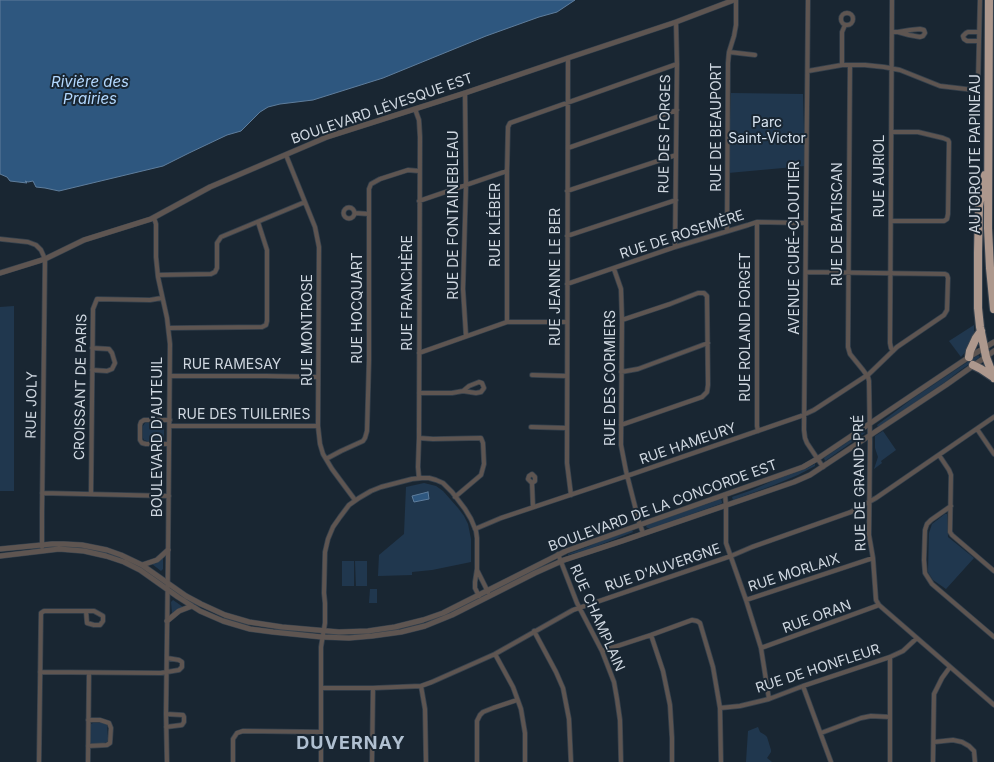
<!DOCTYPE html>
<html>
<head>
<meta charset="utf-8">
<style>
  body { margin:0 }
  canvas { display:block; background:#192632 }
</style>
</head>
<body>
<canvas width="994" height="762"></canvas>
<script>
const ctx = document.querySelector('canvas').getContext('2d');
ctx.lineJoin = 'round';
function fillPath(path, color) { ctx.fillStyle = color; ctx.fill(path, 'evenodd'); }
const shape = rows => new Path2D(rows.map(r => 'M' + r).join(''));
function trace(path, color, width, dash) { ctx.strokeStyle = color; ctx.lineWidth = width; ctx.lineCap = dash ? 'butt' : 'round'; ctx.setLineDash(dash || []); ctx.stroke(path); }
function label(font, color, halo, rows, align = 'center') {
  ctx.font = font + ' Inter,sans-serif'; ctx.lineWidth = 4; ctx.setLineDash([]); ctx.textBaseline = 'middle'; ctx.strokeStyle = halo; ctx.fillStyle = color; for (const [text, x, y, turn = 0] of rows) {
    ctx.save(); ctx.translate(x, y); ctx.rotate((+turn || 0) * Math.PI / 180); ctx.textAlign = isNaN(turn) ? turn : align; if (halo) ctx.strokeText(text, 0, 0); ctx.fillText(text, 0, 0); ctx.restore();
  }
}
const green = shape([
  [731,93,803,94,805,166,728,173],
  [14,306,14,491,0,491,0,307],
  [974,325,974,332,971,342,967,350,961,357,949,341],
  [978,355,980,357,962,369,945,382,878,427,877,425,892,414,912,399],
  [145,423,161,423,163,424,164,426,164,438,163,440,161,441,147,441,144,440,143,438,143,426],
  [864,431,865,433,825,461,824,458],
  [883,431,896,450,881,461,882,463,874,469,878,457,875,448,875,436],
  [815,464,815,466,798,475,774,485,733,500,732,497,752,490,777,479,803,470],
  [424,483,436,486,443,491,458,508,464,516,468,524,471,539,471,562,432,570,412,572,412,575,378,576,379,555,404,534,406,487],
  [721,499,722,502,722,503,720,504,650,529,646,527,647,525,649,524],
  [945,514,947,514,948,537,974,558,946,589,933,580,928,572,929,533,932,524],
  [632,530,633,532,587,550,568,555,568,554,587,547,610,537],
  [162,558,163,558,163,569,161,571,152,564,157,563],
  [342,561,354,561,354,586,342,586],
  [355,561,367,561,367,586,356,586],
  [370,589,377,589,377,603,369,603],
  [173,600,183,607,177,610,173,613,172,613,171,602],
  [93,723,104,723,107,724,108,739,107,742,104,743,92,745,90,742,90,725,91,724],
  [758,727,760,732,765,735,767,737,771,750,771,752,767,758,772,762,746,762,748,731]
]);
const water = shape([
  [0,0,575,0,557,12,539,17,486,36,383,78,313,100,280,104,268,107,260,112,241,131,227,135,189,153,163,166,59,191,45,188,36,187,33,181,28,182,25,181,27,183,10,181,7,177,0,174,0,0],
  [428,492,429,499,414,502,412,496,428,492]
]);
const minor = shape([
  [808,0,804,430,805,438,807,443,823,467],
  [892,0,890,343,891,348,893,351],
  '841 19a6 6 0 1 1 12 0a6 6 0 1 1-12 0Z',
  [892,32,898,32,910,30,920,29,924,30,925,33,923,36,920,37,909,35,898,32],
  [979,41,967,41,964,39,963,36,966,33,968,32,979,32],
  [729,52,755,55],
  [568,58,567,463,571,495],
  [842,65,842,32,845,25],
  [850,65,848,347,850,354,863,370,868,377,869,381,870,442,869,535,873,558,876,600,879,605,994,705],
  [808,71,842,65,865,65,884,67,900,70,940,86,974,90,977,88,978,84,980,0],
  [465,93,466,185,463,289,466,336],
  [415,109,419,120,420,137,419,438,418,467,419,478],
  [568,148,677,110],
  [286,155,315,227,319,247,318,426,320,444,323,454,332,469,355,500],
  [567,191,676,155],
  [419,201,507,171],
  '343.5 213a5.5 5.5 0 1 1 11 0a5.5 5.5 0 1 1-11 0Z',
  [355,213,369,214],
  [154,218,156,224,156,257,158,277,167,318,170,344,168,559,166,714,167,762],
  [891,221,944,221,947,219,948,214,949,142,948,140,943,138,918,132,892,132],
  [757,222,757,426,758,431],
  [727,231,728,63,729,52,734,36,736,25,736,0],
  [567,236,676,200],
  [0,239,28,242,36,245,41,250,45,259,42,513,42,547],
  [675,247,677,64,676,22],
  [614,269,621,289,622,320,621,445,626,471,639,522,643,533],
  [158,275,211,274,215,272,217,268,217,243,221,237,305,202],
  [567,284,675,247,748,225,757,222,806,223],
  [507,322,507,171,508,127,510,123,677,64],
  [169,328,262,327,266,325,267,321,267,250,258,222],
  [419,353,507,322,567,322],
  [92,370,107,371,112,369,115,363,112,353,109,349,92,348],
  [621,372,638,369,708,343],
  [532,375,567,376],
  [170,376,266,376,318,377],
  [419,393,452,393,463,391,476,393,481,392,484,388,482,383,479,382,469,386,463,391],
  [621,425,702,397,707,392,708,385,707,296,704,293,698,293,670,304,622,320],
  [170,426,318,426],
  [531,427,567,428],
  [977,429,994,454],
  [419,438,433,439,481,438,483,443,484,464,481,475,455,497],
  [169,444,146,444,142,443,140,440,140,425,141,422,144,420,170,420],
  [939,455,949,470,951,475,950,532,952,535,994,571],
  [326,459,341,451,363,441,365,438,367,431,369,360,369,189,371,184,380,179,408,170,419,171],
  [532,483,535,481,535,477,532,474,529,476,528,479,532,483,533,507],
  [42,493,169,496],
  [91,494,93,309,97,299,150,300,162,298],
  [725,495,726,505,726,543,746,600,761,648,769,699],
  [951,506,931,520,927,524,925,530,924,560,925,573,932,584,994,637],
  [475,529,501,518,621,478,801,416,814,410,869,374,897,347,944,315,947,310,948,278,947,275,945,274,806,272],
  [558,554,577,603,602,651,614,682,617,699,620,720,621,762],
  [477,570,488,592],
  [746,600,873,558],
  [534,631,556,672,563,688,569,719,571,762],
  [651,635,663,671,670,705,672,738,672,762],
  [761,648,879,605],
  [602,651,651,635,692,620,697,621,700,623,713,667,720,708,721,762],
  [495,654,513,687,521,709,525,733,525,762],
  [890,657,890,762],
  [40,672,161,673,179,670,182,667,182,662,179,660,167,658],
  [421,686,425,709,426,762],
  [803,686,831,762],
  [321,688,373,688,421,686,432,682,495,654,573,610,731,556,752,547,851,512,876,498,994,417],
  [720,708,740,706,769,699,803,686,890,657,903,651,917,638],
  [166,727,182,725,184,722,184,717,183,715,166,714],
  [821,733,861,718,871,716,890,717],
  [934,742,953,740,962,742,969,746,974,751,975,762],
  [88,746,107,745,110,743,111,728,109,723,100,720,88,720],
  [39,762,41,613,44,611,94,611,103,616,103,621,100,625,94,625,87,623,86,611],
  [88,762,89,673],
  [233,762,233,739,237,733,243,731,321,732],
  [321,762,321,647,325,623,325,603,324,593,325,552,328,539,333,527,340,517,349,505,359,498,371,491,381,487,412,479,422,478,429,478,436,480,443,483,452,492,465,509,471,519,476,531,477,538,477,569,475,582,475,588,479,596],
  [372,762,373,688],
  [477,762,477,721,480,715,483,712,493,708,517,700],
  [933,762,934,694,942,678,950,667]
]);
const tertiary = shape([
  [0,273,45,259,84,240,151,219,210,187,327,137,465,93,568,58,676,22,734,0],
  [0,549,52,544,64,544,82,545,107,550,121,555,142,565,186,596,201,604,225,615,249,622,282,627,339,632,368,631,395,627,423,620,443,613,566,551,803,467,817,459,969,357,994,342],
  [0,556,59,549,84,551,106,556,124,562,140,570,178,597,200,611,223,621,250,629,273,632,322,637,349,638,372,636,401,632,425,626,452,615,535,573,564,560,622,541,794,482,810,475,946,385,994,351],
  [142,565,157,560,168,550],
  [167,621,179,611,192,606]
]);
const motorway = shape([
  [989,0,988,228,990,268,994,309],
  [985,175,979,206,978,252,978,308,980,327,986,357,994,378],
  [969,357,970,351,976,338,981,331],
  [973,365,981,369,993,377]
]);
const streetNames = [
  ["BOULEVARD LÉVESQUE EST",382,109,-19],
  ["RUE DE BEAUPORT",717,127,-90],
  ["RUE DES FORGES",665,134,-89],
  ["AUTOROUTE PAPINEAU",976,154,-90],
  ["RUE AURIOL",880,176,-90],
  ["RUE DE FONTAINEBLEAU",454,215,-90],
  ["RUE DE BATISCAN",838,224,-90],
  ["RUE KLÉBER",496,225,-90],
  ["RUE DE ROSEMÈRE",682,235,-18],
  ["AVENUE CURÉ-CLOUTIER",795,248,-90],
  ["RUE JEANNE LE BER",556,277,-90],
  ["RUE FRANCHÈRE",408,293,-90],
  ["RUE HOCQUART",358,308,-90],
  ["RUE ROLAND FORGET",746,327,-90],
  ["RUE MONTROSE",308,330,-90],
  ["RUE RAMESAY",232,365],
  ["RUE DES CORMIERS",611,378,-90],
  ["CROISSANT DE PARIS",81,387,-89],
  ["RUE JOLY",32,405,-89],
  ["RUE DES TUILERIES",244,415],
  ["BOULEVARD D'AUTEUIL",158,437,-90],
  ["RUE HAMEURY",688,444,-19],
  ["RUE DE GRAND-PRÉ",860,483,-91],
  ["BOULEVARD DE LA CONCORDE EST",663,506,-20],
  ["RUE D'AUVERGNE",663,568,-19],
  ["RUE MORLAIX",794,573,-18],
  ["RUE ORAN",817,617,-20],
  ["RUE CHAMPLAIN",597,618,66],
  ["RUE DE HONFLEUR",818,669,-18]
];
const parkNames = [
  ["Parc",767,123],
  ["Saint-Victor",767,139]
];
const waterNames = [
  ["Rivière des",90,82],
  ["Prairies",90,99]
];
const districtNames = [
  ["DUVERNAY",351,744]
];
fillPath(green, '#20374e');
fillPath(water, '#2e577f');
trace(water, '#5e7d9c', 1);
trace(minor, '#36424e', 5.5);
trace(tertiary, '#36424e', 6);
trace(motorway, '#36424e', 10);
trace(minor, '#5e5551', 4);
trace(tertiary, '#5e5551', 5);
trace(motorway, '#ad988d', 8);
label('14px', '#cfd7e0', '#192632', streetNames);
label('14px', '#d8e4f1', '#192632', parkNames);
label('italic 15px', '#b3d8fe', '#192632', waterNames);
ctx.letterSpacing = '1px';
label('bold 18px', '#b0c0d1', '#192632', districtNames);
ctx.letterSpacing = '0px';
</script>
</body>
</html>
